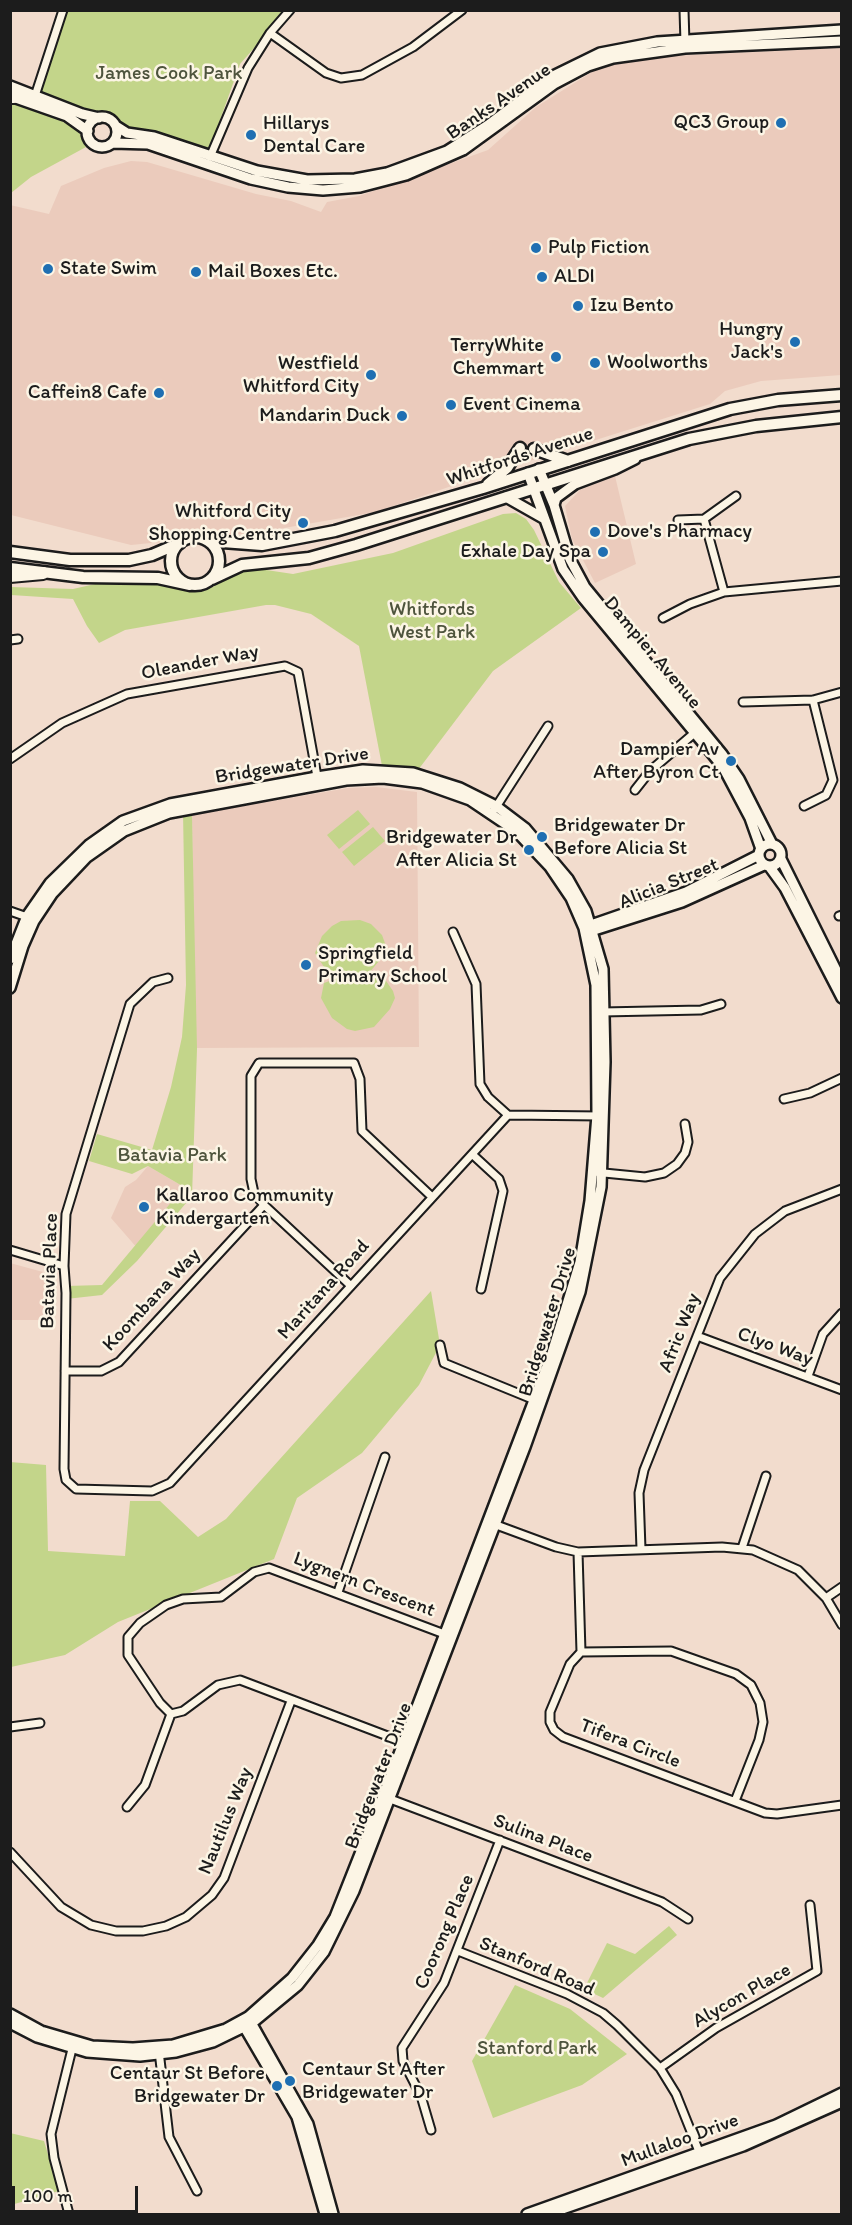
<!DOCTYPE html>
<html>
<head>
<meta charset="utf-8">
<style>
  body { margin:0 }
  #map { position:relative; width:852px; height:2225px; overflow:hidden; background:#f2dccd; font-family:Itim,sans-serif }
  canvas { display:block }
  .frame { position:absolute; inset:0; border:12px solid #1c1c1c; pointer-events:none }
  .scale { position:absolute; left:12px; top:2186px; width:126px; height:27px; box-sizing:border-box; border:3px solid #1c1c1c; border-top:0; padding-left:8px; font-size:18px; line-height:21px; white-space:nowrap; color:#1c1c1c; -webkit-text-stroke:4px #fcf5e5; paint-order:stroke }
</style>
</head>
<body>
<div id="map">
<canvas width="852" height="2225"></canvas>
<div class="frame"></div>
<div class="scale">100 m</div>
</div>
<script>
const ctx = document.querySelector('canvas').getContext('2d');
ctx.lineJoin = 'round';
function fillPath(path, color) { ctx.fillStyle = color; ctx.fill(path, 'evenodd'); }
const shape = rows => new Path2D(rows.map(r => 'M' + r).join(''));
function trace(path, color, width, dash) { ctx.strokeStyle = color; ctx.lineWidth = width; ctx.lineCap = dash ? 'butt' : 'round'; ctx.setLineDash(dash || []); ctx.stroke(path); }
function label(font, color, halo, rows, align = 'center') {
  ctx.font = font + ' Itim,sans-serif'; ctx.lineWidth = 5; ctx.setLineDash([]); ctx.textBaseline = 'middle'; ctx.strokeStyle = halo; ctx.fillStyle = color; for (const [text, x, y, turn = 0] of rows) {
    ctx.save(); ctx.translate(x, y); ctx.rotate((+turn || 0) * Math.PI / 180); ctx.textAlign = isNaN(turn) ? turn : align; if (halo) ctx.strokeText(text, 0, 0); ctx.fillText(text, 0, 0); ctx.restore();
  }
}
const built = shape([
  [841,48,841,375,761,381,725,391,710,404,472,479,376,512,261,532,131,545,11,515,10,205,49,214,61,186,104,168,131,161,147,162,256,194,291,201,321,212,327,202,359,196,488,150,536,107,600,67,672,56],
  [615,476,636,564,595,583,572,539,565,506,580,490],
  [376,787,417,792,419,1047,195,1048,192,815,348,788],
  [148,1166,184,1187,138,1249,111,1218,125,1187,136,1180],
  [10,1263,54,1275,53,1320,11,1320]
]);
const green = shape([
  [67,11,287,11,240,64,209,151,129,128,109,117,39,95],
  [11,97,30,104,78,130,86,147,31,177,11,193],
  [516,513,526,519,534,530,559,582,581,608,493,671,415,774,383,771,359,646,311,614,275,605,266,605,125,630,99,643,87,626,73,599,11,595,11,587,73,589,126,577,159,581,195,591,213,587,226,576,253,568,293,574,393,553,503,514],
  [358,810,370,824,339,849,327,835],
  [183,812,192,815,197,1049,192,1196,137,1261,102,1295,66,1299,66,1286,102,1285,184,1187,148,1166,132,1174,89,1161,97,1134,152,1150,171,1087,182,1037,186,985],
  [373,827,385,841,354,866,342,852],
  [360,920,371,924,382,935,386,946,384,955,369,973,384,978,393,991,395,998,390,1009,374,1027,355,1031,347,1029,332,1018,321,998,324,983,343,976,324,967,315,953,322,936,332,926,341,921],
  [431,1291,440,1345,419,1385,362,1453,297,1498,274,1559,118,1622,65,1655,11,1667,10,1462,46,1465,48,1551,125,1556,130,1501,160,1501,198,1537,226,1519],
  [669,1926,677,1935,603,1998,584,1989,607,1943,635,1954],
  [515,1985,570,2009,627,2054,582,2085,493,2118,472,2061],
  [10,2133,44,2141,59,2191,11,2205]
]);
const street = shape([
  [684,10,685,43],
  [270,33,326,73,341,78,362,75,413,47,462,10],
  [34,99,63,10],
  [210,157,248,68,270,33,290,10],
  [704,519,724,592],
  [678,520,704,519,736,496],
  [663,618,690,604,724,592,842,581],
  [10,640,18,639],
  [743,702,813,700,842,692],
  [10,759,62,723,127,694,285,666,298,672,318,782],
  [635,790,650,771,698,730],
  [804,806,826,795,833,780,813,700],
  [494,810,548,726],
  [10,911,30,918],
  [839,916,842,915],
  [453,932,476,984,480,1084,488,1097,508,1115],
  [168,978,153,982,130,1004,66,1214,64,1266,66,1293,64,1469,66,1480,76,1489,152,1491,170,1483,508,1115,601,1116],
  [602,1012,701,1010,721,1004],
  [784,1099,810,1093,842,1078],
  [473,1155,499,1179,503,1191,481,1289],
  [594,1172,645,1177,664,1173,677,1164,685,1153,688,1142,685,1124],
  [264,1205,350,1285],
  [10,1250,64,1266],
  [697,1336,842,1390],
  [440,1345,444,1363,537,1401],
  [65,1371,101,1371,119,1362,264,1205,254,1193,251,1179,251,1076,259,1063,354,1063,360,1079,362,1131,431,1196],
  [808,1376,823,1334,842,1313],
  [491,1523,556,1547,578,1552,722,1547,753,1550,798,1570,826,1598,842,1625],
  [742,1548,766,1476],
  [641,1549,639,1493,644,1470,720,1278,755,1234,785,1211,842,1189],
  [578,1552,581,1652,570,1664,550,1712,550,1722,554,1730,563,1737,765,1813,777,1814,842,1805],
  [338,1592,385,1457],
  [826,1598,842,1587],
  [581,1652,671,1651,736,1674,751,1685,760,1703,763,1722,759,1740,735,1801],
  [10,1727,40,1723],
  [406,1743,240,1680,218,1685,183,1711,171,1714,160,1703,128,1655,128,1637,140,1623,166,1605,183,1599,221,1597,254,1572,269,1568,447,1635],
  [385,1797,662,1902,688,1919],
  [127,1807,145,1785,171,1714],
  [10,1852,61,1907,91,1925,116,1931,143,1931,166,1926,186,1917,212,1895,224,1878,291,1701],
  [458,1951,567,1994,603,2013,617,2025,660,2068,676,2094,700,2154],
  [159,2051,169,2137,197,2191],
  [660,2068,716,2028,817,1971,810,1905],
  [431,2130,421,2096,403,2061,402,2048,444,1983,500,1840],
  [69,2214,54,2158,51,2134,73,2045]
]);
const secondary = shape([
  [10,86,82,114,99,118],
  [10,96,67,116,88,131],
  '87 132a15 15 0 1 1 30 0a15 15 0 1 1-30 0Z',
  [116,126,127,133,154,137,257,171,307,180,355,179,387,173,447,151,488,125,553,76,600,53,657,42,842,30],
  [113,143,148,144,251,179,288,187,323,190,360,187,406,175,463,150,554,84,588,66,613,58,685,48,842,41],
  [539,469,554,505,570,559,585,587,722,754,739,779,772,844],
  [528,473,563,569,583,598,723,767,750,818,761,849],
  [506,497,543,518],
  [554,505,556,498,575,484,615,469,635,459],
  '759 855a11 11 0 1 1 22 0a11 11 0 1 1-22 0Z',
  [781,859,842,982],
  [769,866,785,888,842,998],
  [588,926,686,892,759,855],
  [588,932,682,902,764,865],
  [10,959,27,916,50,883,89,845,123,821,170,804,317,777,363,770,413,773,460,788,496,806,525,828,568,879,586,911,603,969,605,1062,601,1187,580,1292,525,1447,354,1891,324,1952,298,1985,252,2023,213,2042,176,2052,140,2056,87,2052,37,2037,10,2023],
  [10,988,23,946,34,921,52,894,87,857,124,831,169,813,346,780,383,778,422,783,470,800,516,831,550,867,571,898,584,928,596,985,597,1115,590,1201,580,1262,552,1353,383,1796,335,1917,318,1945,292,1978,248,2017,226,2029,173,2045,133,2048,92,2046,41,2031,10,2014],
  [249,2019,308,2124,333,2214],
  [242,2023,297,2117,325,2214],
  [527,2214,776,2125,842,2093],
  [548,2214,743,2146,842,2102]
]);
const primary = shape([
  [534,449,568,461],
  [488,484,507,468,520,448],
  '171 561a24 24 0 1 1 48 0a24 24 0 1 1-48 0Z',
  [209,541,262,545,335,531,483,488,730,409,778,400,842,395],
  [10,552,70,560,129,560,152,555,180,543],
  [10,568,83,577,158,578,190,585],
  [212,579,242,565,309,558,356,545,689,439,756,426,842,417]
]);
const highway = shape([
  [10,97,14,97],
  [10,576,43,573]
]);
const markers = [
  [781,123,6,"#1f6fb2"],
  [251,135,6,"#1f6fb2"],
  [536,248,6,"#1f6fb2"],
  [48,269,6,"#1f6fb2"],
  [196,272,6,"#1f6fb2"],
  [542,277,6,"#1f6fb2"],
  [578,306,6,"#1f6fb2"],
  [795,342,6,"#1f6fb2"],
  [556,357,6,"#1f6fb2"],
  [595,363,6,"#1f6fb2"],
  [371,375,6,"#1f6fb2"],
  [159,393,6,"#1f6fb2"],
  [451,405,6,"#1f6fb2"],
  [402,416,6,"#1f6fb2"],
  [303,523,6,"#1f6fb2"],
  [595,532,6,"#1f6fb2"],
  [603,552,6,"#1f6fb2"],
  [731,761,6,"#1f6fb2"],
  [542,837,6,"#1f6fb2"],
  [529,850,6,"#1f6fb2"],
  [306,965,6,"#1f6fb2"],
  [144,1207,6,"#1f6fb2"],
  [290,2081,6,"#1f6fb2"],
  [277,2086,6,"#1f6fb2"]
];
const parkNames = [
  ["James Cook Park",169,74],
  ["Whitfords",432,610],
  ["West Park",432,633],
  ["Batavia Park",172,1156],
  ["Stanford Park",537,2049]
];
const streetNames = [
  ["Banks Avenue",499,102,-34],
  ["Whitfords Avenue",520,457,-18],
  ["Dampier Avenue",652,653,50],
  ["Oleander Way",200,663,-11],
  ["Bridgewater Drive",292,766,-9],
  ["Alicia Street",669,884,-22],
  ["Batavia Place",50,1271,-88],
  ["Maritana Road",324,1290,-48],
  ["Koombana Way",152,1300,-47],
  ["Bridgewater Drive",548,1322,-73],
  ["Afric Way",680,1333,-69],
  ["Clyo Way",775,1347,20],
  ["Lygnern Crescent",364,1585,21],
  ["Tifera Circle",630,1744,21],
  ["Bridgewater Drive",379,1776,-69],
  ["Nautilus Way",226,1821,-68],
  ["Sulina Place",543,1839,21],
  ["Coorong Place",445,1932,-67],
  ["Stanford Road",537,1967,23],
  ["Alycon Place",742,1996,-30],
  ["Mullaloo Drive",680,2141,-20]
];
const poiNames = [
  ["QC3 Group",769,123,"right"],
  ["Hillarys",263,124],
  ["Dental Care",263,147],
  ["Pulp Fiction",548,248],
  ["State Swim",60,269],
  ["Mail Boxes Etc.",208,272],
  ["ALDI",554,277],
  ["Izu Bento",590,306],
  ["Hungry",783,330,"right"],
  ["Jack's",783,353,"right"],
  ["TerryWhite",544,346,"right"],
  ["Chemmart",544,369,"right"],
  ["Woolworths",607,363],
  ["Westfield",359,364,"right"],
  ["Whitford City",359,387,"right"],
  ["Caffein8 Cafe",147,393,"right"],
  ["Event Cinema",463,405],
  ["Mandarin Duck",390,416,"right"],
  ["Whitford City",291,512,"right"],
  ["Shopping Centre",291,535,"right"],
  ["Dove's Pharmacy",607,532],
  ["Exhale Day Spa",591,552,"right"],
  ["Dampier Av",719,750,"right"],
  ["After Byron Ct",719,773,"right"],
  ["Bridgewater Dr",554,826],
  ["Before Alicia St",554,849],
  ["Bridgewater Dr",517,838,"right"],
  ["After Alicia St",517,861,"right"],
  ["Springfield",318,954],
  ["Primary School",318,977],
  ["Kallaroo Community",156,1196],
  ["Kindergarten",156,1219],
  ["Centaur St After",302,2070],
  ["Bridgewater Dr",302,2093],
  ["Centaur St Before",265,2074,"right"],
  ["Bridgewater Dr",265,2097,"right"]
];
fillPath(built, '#ebcbbc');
fillPath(green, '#c3d58a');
trace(street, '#1c1c1c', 11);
trace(secondary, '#1c1c1c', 14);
trace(primary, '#1c1c1c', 15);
trace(highway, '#1c1c1c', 16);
trace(street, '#fcf5e5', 7);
trace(secondary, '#fcf5e5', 9);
trace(primary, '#fcf5e5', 10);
trace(highway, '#fcf5e5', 12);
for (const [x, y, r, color] of markers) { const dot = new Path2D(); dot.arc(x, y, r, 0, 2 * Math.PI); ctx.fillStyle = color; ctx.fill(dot); trace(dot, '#fcf5e5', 2); }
label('20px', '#4e543d', '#fcf5e5', parkNames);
label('20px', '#1c1c1c', '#fcf5e5', streetNames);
label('20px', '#1c1c1c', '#fcf5e5', poiNames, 'left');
</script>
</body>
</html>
